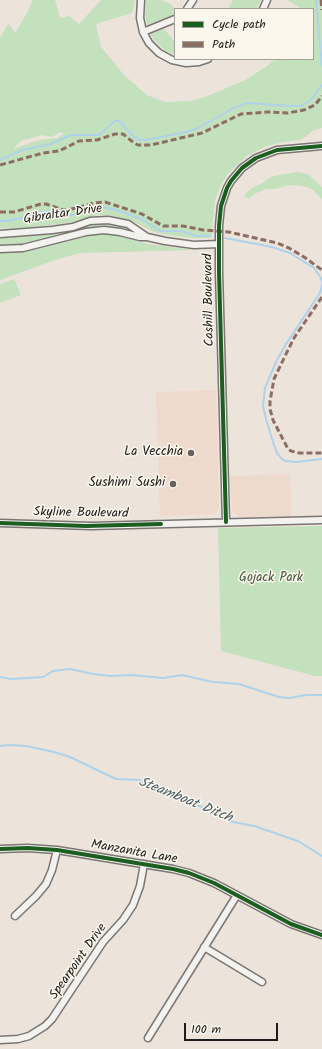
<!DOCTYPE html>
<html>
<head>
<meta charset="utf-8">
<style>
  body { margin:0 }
  #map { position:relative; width:322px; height:1049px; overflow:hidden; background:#ece3db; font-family:Kalam,sans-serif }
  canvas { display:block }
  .legend { position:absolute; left:174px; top:8px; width:140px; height:52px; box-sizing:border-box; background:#fbf7ec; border:1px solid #a29f99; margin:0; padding:5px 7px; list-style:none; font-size:12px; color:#1c1c1c }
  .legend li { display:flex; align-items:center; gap:8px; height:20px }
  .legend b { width:20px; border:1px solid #a29f99 }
  .scale { position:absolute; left:184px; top:1023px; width:94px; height:18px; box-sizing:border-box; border:2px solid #1c1c1c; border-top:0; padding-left:5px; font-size:12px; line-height:14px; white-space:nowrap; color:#1c1c1c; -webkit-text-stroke:3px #fbf7ec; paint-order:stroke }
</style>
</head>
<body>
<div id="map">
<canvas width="322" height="1049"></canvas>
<ul class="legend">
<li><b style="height:5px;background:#1b5e20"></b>Cycle path</li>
<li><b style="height:5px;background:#8d6e63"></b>Path</li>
</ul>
<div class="scale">100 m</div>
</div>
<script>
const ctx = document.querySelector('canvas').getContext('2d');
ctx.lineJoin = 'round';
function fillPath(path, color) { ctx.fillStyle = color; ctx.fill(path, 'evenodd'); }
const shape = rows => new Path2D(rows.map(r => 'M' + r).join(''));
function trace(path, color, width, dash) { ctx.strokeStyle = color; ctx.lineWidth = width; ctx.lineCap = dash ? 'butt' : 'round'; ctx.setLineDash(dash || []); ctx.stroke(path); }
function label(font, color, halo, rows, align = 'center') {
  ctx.font = font + ' Kalam,sans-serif'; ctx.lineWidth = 3; ctx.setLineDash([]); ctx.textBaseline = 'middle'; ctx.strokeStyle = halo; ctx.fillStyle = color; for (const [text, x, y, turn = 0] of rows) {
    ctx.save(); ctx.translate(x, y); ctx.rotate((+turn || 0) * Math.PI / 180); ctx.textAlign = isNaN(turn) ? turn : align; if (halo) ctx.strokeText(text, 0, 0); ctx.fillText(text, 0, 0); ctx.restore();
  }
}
const built = shape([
  [216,390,219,509,214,514,160,516,156,392],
  [290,474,291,516,239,517,232,511,230,476]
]);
const green = shape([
  [33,0,55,0,60,18,69,16,79,24,101,0,135,0,132,13,96,24,101,47,124,75,147,95,165,102,190,101,208,96,245,80,266,67,275,59,313,59,313,9,302,9,287,0,322,0,322,128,314,130,301,140,282,142,264,147,247,156,239,163,228,174,221,185,215,200,211,238,191,238,161,234,154,232,132,221,109,215,97,215,73,222,43,226,14,229,0,228,0,38,8,24,11,27,15,33,27,13],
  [60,132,64,134,57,138,39,140,13,149,21,141,42,135,52,137],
  [146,0,161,0,171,4,175,9,175,14,147,25,145,16],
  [233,0,261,0,256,9,228,9],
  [164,29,175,42,175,55,164,50,151,36,151,34,153,32],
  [298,172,304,173,309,175,322,187,322,199,313,190,307,187,296,185,285,186,275,189,266,189,254,194,250,198,244,197,246,193,254,187,259,185,273,176],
  [109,223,121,225,131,229,132,231,116,227,95,227,24,244,0,245,0,237,53,233,74,229,93,224],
  [104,233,121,235,148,244,193,250,80,253,55,260,0,280,0,252,20,251,78,237],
  [14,279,21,295,0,303,0,284],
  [322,526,322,676,315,676,221,651,218,528]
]);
const stream = shape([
  [316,0,322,66],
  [0,160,22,150,51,144,71,135,99,135,115,121,119,121,135,138,140,140,146,140,186,132,196,129,232,109,247,103,291,106,301,106,311,100,322,85],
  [0,221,8,221,25,217,35,213,48,211,64,215,72,215,103,207,120,211,141,219,161,231,181,231,197,236,210,236],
  [225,238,272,247,290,253,314,268,321,278,322,282],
  [322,284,320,293,286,344,276,362,265,388,263,406,266,419,273,442,277,453,282,459,286,461,296,462,322,459],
  [0,677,11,679,43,677,53,671,70,669,93,674,111,676,131,675,163,678,182,675,213,682,239,684,279,697,289,698,307,695,322,695],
  [0,746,9,745,26,746,54,752,70,757,116,779,139,780,163,793,189,803,206,808,233,822,254,826,298,841,322,856]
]);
const minor = shape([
  [141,0,140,18,143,32,149,43,159,53,172,60,186,63,199,62,208,59],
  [187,9,193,0],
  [263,9,267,0],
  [143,32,175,19],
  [0,234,52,230,73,227,90,221,108,220,128,224,147,237],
  [0,249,23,248,86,232,104,230,120,232,140,237,147,237,165,241,194,245,219,244],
  [226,522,219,272,219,226,221,206,227,188,231,181,242,168,256,158,277,150,322,146],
  [0,523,91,526,322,520],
  [0,849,28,848,57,850,173,869,189,873,214,883,291,924,322,935],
  [15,916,36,896,46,884,52,870,57,850],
  [204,947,262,982],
  [148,1038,237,895],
  [0,1040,18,1039,29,1036,45,1026,52,1019,103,942,123,920,133,905,140,886,144,864]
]);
const quiet = shape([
  [321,0,322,10],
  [0,165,43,153,59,151,79,141,97,140,115,134,123,134,134,143,138,145,151,145,202,133,241,114,268,112,288,113,304,110,315,105,322,96],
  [0,212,14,212,41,204,46,204,63,210,68,210,94,203,105,202,142,214,163,226,183,226,203,230,229,232,277,243,289,248,304,257,322,270],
  [322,297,294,338,287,352,274,379,270,401,270,409,273,420,288,449,291,451,299,453,322,453]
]);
const cycleway = shape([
  [226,522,219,272,219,226,221,206,227,188,231,181,242,168,256,158,277,150,322,146],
  [0,523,86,526,161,524],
  [0,849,28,848,57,850,173,869,189,873,214,883,291,924,322,935]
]);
const markers = [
  [191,453,4,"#65625f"],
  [173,484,4,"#65625f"]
];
const streetNames = [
  ["Gibraltar Drive",63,215,-8],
  ["Cashill Boulevard",210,300,-91],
  ["Skyline Boulevard",81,514,1],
  ["Manzanita Lane",134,853,10],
  ["Spearpoint Drive",79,962,-55]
];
const poiNames = [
  ["La Vecchia",183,453],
  ["Sushimi Sushi",165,484]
];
const parkNames = [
  ["Gojack Park",271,579]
];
const waterNames = [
  ["Steamboat Ditch",185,801,22]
];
fillPath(built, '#eedacd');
fillPath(green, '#c4e1bd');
trace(stream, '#aed2ea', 2);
trace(minor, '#7a7672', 9);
trace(minor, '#f4f2ee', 6);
trace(quiet, '#8d6e63', 3, [6, 3]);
trace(cycleway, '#1b5e20', 4);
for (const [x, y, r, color] of markers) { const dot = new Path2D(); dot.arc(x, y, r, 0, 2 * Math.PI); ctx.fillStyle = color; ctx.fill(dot); trace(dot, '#fbf7ec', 1.5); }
label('13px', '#1c1c1c', '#fbf7ec', streetNames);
label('13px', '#1c1c1c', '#fbf7ec', poiNames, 'right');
label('13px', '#455645', '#fbf7ec', parkNames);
label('italic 14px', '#465967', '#fbf7ec', waterNames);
</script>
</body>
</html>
